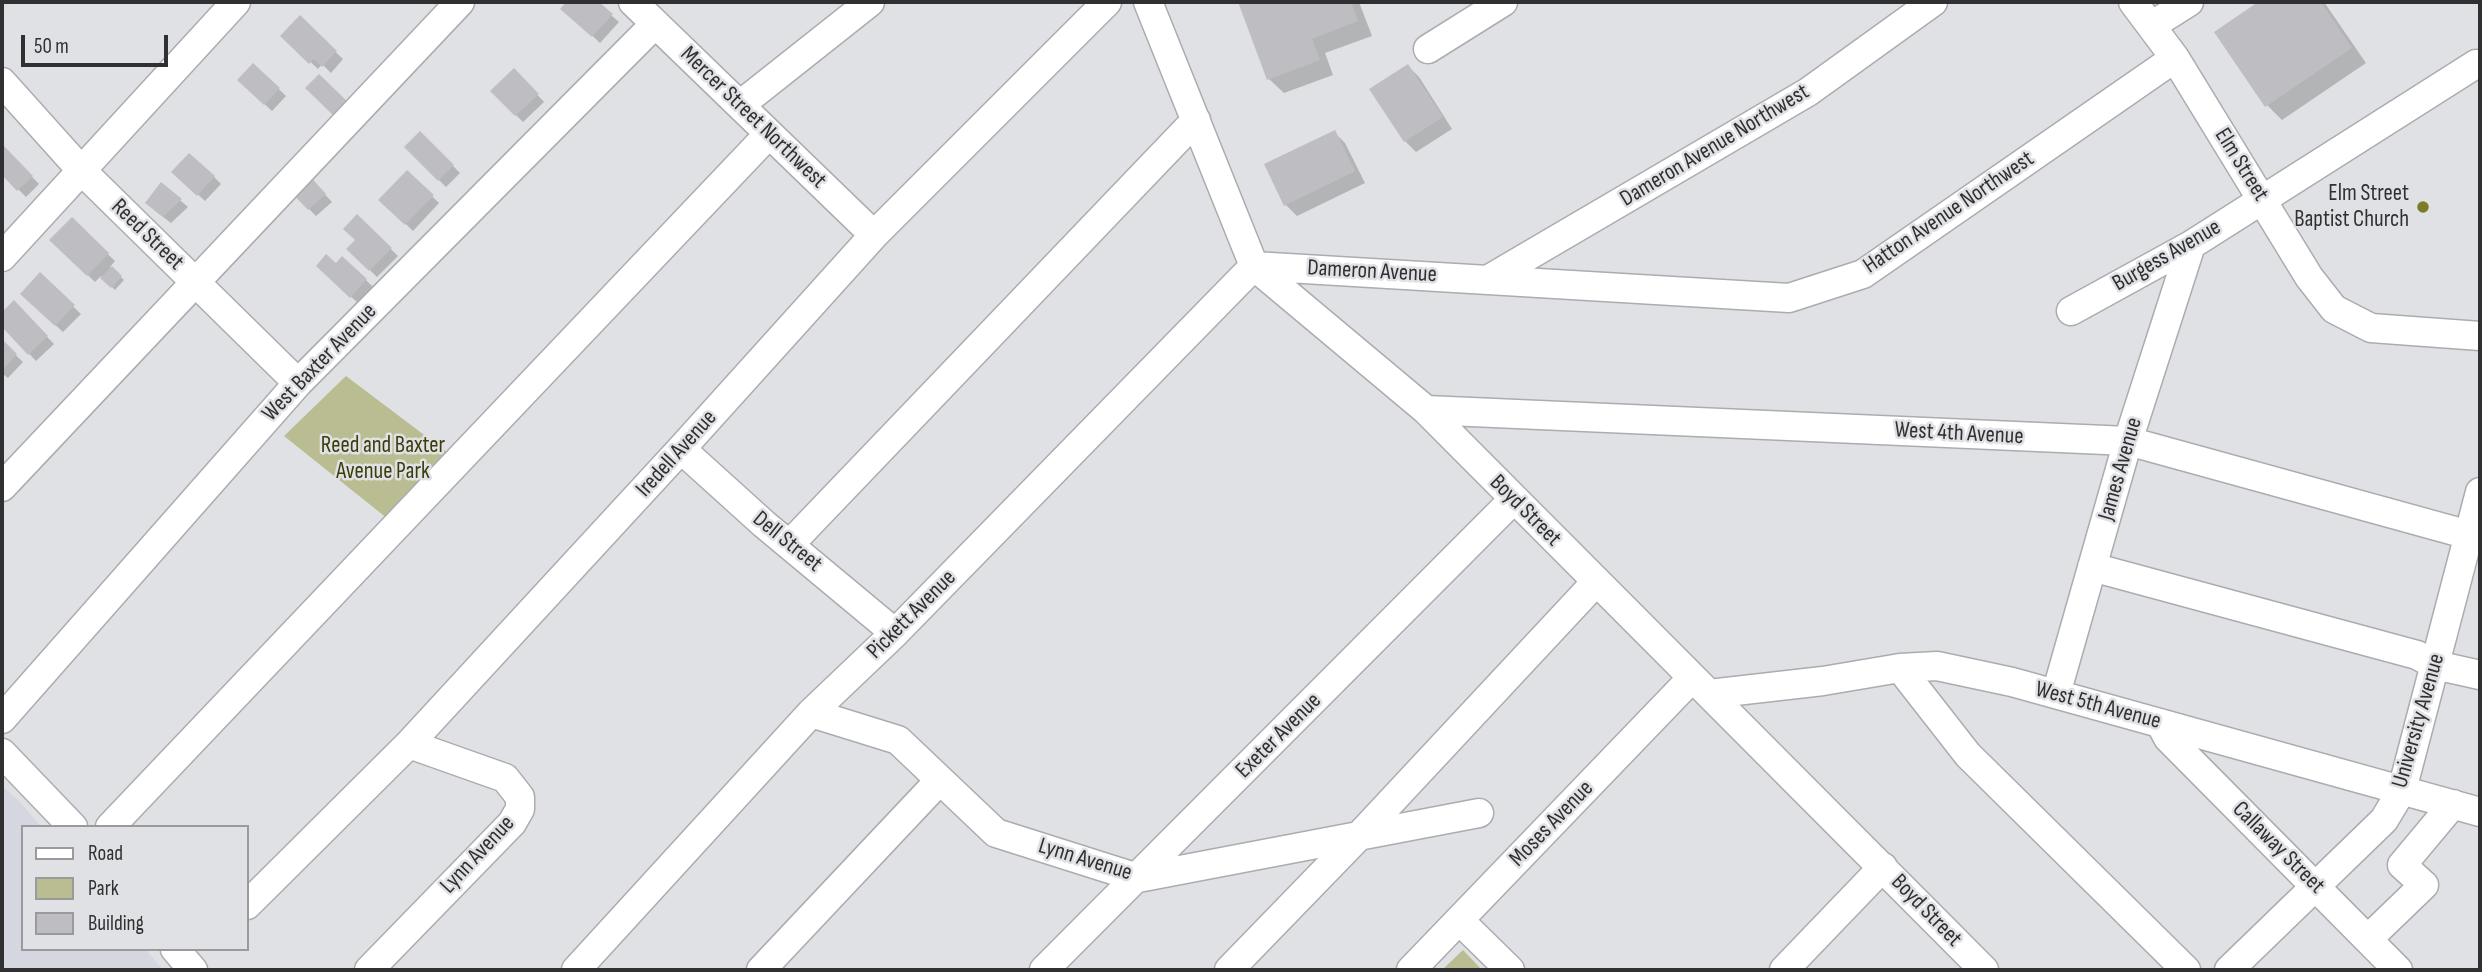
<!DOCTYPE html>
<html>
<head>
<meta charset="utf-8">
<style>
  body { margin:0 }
  #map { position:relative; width:2482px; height:972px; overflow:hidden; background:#e0e1e4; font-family:"Sofia Sans Condensed",sans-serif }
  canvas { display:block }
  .frame { position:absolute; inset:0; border:4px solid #303032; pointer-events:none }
  .legend { position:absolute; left:21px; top:825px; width:228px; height:126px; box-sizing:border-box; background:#e0e1e4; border:2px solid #9a9a9d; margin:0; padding:9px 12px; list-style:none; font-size:21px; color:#303032 }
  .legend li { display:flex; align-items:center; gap:14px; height:35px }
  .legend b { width:35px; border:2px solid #9a9a9d }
  .scale { position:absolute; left:21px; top:35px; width:147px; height:32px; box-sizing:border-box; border:4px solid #303032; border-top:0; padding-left:9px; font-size:21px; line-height:24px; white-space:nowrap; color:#303032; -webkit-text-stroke:5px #e0e1e4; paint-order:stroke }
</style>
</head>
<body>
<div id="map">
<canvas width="2482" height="972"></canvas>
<div class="frame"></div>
<ul class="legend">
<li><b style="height:9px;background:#fff"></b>Road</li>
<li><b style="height:19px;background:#babd91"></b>Park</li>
<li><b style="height:19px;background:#bebec2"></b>Building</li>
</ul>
<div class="scale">50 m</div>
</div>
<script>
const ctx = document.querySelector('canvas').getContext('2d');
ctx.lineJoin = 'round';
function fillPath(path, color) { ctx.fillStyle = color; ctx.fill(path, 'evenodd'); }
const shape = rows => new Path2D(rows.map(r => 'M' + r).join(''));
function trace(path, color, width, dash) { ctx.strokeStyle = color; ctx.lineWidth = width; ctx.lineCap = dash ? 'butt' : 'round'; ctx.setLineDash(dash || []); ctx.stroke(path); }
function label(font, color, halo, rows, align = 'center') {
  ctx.font = font + ' "Sofia Sans Condensed",sans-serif'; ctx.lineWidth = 5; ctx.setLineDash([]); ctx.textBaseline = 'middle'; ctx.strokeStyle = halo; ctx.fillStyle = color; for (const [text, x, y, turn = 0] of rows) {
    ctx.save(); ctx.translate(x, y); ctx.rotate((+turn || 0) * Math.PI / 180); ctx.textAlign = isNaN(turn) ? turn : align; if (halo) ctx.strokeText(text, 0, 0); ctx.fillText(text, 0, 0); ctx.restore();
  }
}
const built = shape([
  [2,786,21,803,41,827,23,827,23,949,145,949,163,970,2,970]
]);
const green = shape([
  [346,376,452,456,393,523,284,436],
  [1463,950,1482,970,1442,970]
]);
const shadow = shape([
  [569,2,596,2,619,22,600,43,563,8],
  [1240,2,1359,2,1372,36,1325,53,1333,75,1284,93,1269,79],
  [2262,2,2324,2,2366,63,2282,120,2267,105,2217,32],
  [300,18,343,59,331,73,322,64,318,69,283,36],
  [253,65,286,96,272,111,239,80],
  [1408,66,1419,77,1452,129,1416,152,1405,141],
  [514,70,544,102,523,122,492,91],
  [1334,132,1345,143,1365,183,1297,216,1286,205],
  [420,133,460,173,446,187,406,147],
  [3,147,39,184,26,197,2,173],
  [407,172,439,203,413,231,381,200],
  [214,177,221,184,205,201,181,179],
  [314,183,332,202,316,216,309,209],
  [162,185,188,207,171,223,154,210],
  [357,217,398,256,377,277,348,249,357,240],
  [72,220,115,261,110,267,124,280,115,290,101,276,95,282,52,240],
  [336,265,366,280,373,287,358,303,325,273],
  [40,275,81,314,63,332,22,294],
  [14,303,54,344,36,361,2,325,2,314],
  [2,342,23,362,8,378,2,373]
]);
const building = shape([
  [566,2,599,2,613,14,592,37,560,9],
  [1238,2,1351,2,1358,21,1312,39,1320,60,1267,80],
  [2258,2,2321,2,2352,48,2265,107,2214,32],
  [300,15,337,51,322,67,314,59,309,64,280,36],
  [253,63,280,88,264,105,237,80],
  [1408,64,1443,117,1404,142,1369,89],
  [514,68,539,94,515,116,490,91],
  [319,74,348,102,334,116,305,88],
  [1335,130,1355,171,1284,206,1264,164],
  [420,131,454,165,438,181,404,147],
  [2,144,33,176,17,191,2,175],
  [189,153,215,176,197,196,171,172],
  [407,170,434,195,405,225,378,200],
  [308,174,326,194,308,210,289,190],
  [161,182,182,199,163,217,145,203],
  [357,214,392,248,369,271,346,249,355,240,343,229],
  [72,217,109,253,87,276,49,240],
  [326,254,336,263,342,256,367,279,350,298,316,266],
  [112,266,122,276,111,288,100,278],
  [40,272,75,305,55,326,20,294],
  [14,300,48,336,28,355,2,327,2,312],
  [2,339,17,354,2,370]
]);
const minor = shape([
  [633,2,874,235],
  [1148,2,1254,266,1426,410,1984,970],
  [2133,2,2175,58,2309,277,2334,309,2371,328,2480,336],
  [2151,26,2189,2],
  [1428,49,1503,2],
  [2,82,81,170,298,383],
  [740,105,870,2],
  [2,257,236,2],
  [1489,279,1808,92,1933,2],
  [2071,311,2191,245,2476,64],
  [1426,410,2128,441,2480,538],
  [681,449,764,524,895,633],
  [2,487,460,2],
  [789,545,1196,120],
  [2092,567,2417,655,2435,665,2480,675],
  [1900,668,1968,755,2186,970],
  [1709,694,1823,681,1900,668,1937,666,2012,682,2480,812],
  [2056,694,2128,441,2191,245],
  [811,713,898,740,996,833,1138,878,1479,813],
  [2,719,298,383,655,24],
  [2160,723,2168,738,2398,970],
  [2,753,73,827],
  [110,827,769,134],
  [247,905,409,744,681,449,874,235,1107,2],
  [1459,920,1510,970],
  [2368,939,2424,885,2402,865,2453,804],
  [175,949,193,970],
  [369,970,512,823,520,809,520,797,505,778,409,744],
  [576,970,811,713,895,633,1254,266,1789,298,1863,274,2175,58],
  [761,970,940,780],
  [1044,970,1513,500],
  [1229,970,1359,836,1596,582],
  [1411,970,1692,678],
  [1784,970,1883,867],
  [2229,970,2384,820,2402,790,2480,492]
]);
const markers = [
  [2423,207,7,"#7a7d25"]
];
const streetNames = [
  ["Mercer Street Northwest",753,118,44],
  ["Dameron Avenue Northwest",1715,146,-31],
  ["Elm Street",2241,165,58],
  ["Hatton Avenue Northwest",1949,213,-34],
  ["Reed Street",147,235,44],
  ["Burgess Avenue",2167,256,-30],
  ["Dameron Avenue",1372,272,3],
  ["West Baxter Avenue",320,363,-46],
  ["West 4th Avenue",1959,434,3],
  ["Iredell Avenue",677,454,-48],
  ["James Avenue",2121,469,-74],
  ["Boyd Street",1525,511,45],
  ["Dell Street",787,542,39],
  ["Pickett Avenue",912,615,-45],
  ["West 5th Avenue",2098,706,15],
  ["University Avenue",2419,721,-74],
  ["Exeter Avenue",1279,736,-45],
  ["Moses Avenue",1552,824,-46],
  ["Callaway Street",2278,848,45],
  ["Lynn Avenue",478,855,-47],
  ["Lynn Avenue",1085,860,17],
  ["Boyd Street",1926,911,46]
];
const poiNames = [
  ["Elm Street",2409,194],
  ["Baptist Church",2409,220]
];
const parkNames = [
  ["Reed and Baxter",383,446],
  ["Avenue Park",383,472]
];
fillPath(built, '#d4d6e0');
fillPath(green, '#babd91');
fillPath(shadow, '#0003');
fillPath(building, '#bebec2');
trace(minor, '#acacb0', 31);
trace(minor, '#fff', 28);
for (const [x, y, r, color] of markers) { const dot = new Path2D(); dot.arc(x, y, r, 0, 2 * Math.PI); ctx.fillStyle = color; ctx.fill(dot); trace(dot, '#e0e1e4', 2.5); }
label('23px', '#303032', '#e0e1e4', streetNames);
label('23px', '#303032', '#e0e1e4', poiNames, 'right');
label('23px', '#3b3c0a', '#e0e1e4', parkNames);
</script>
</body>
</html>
